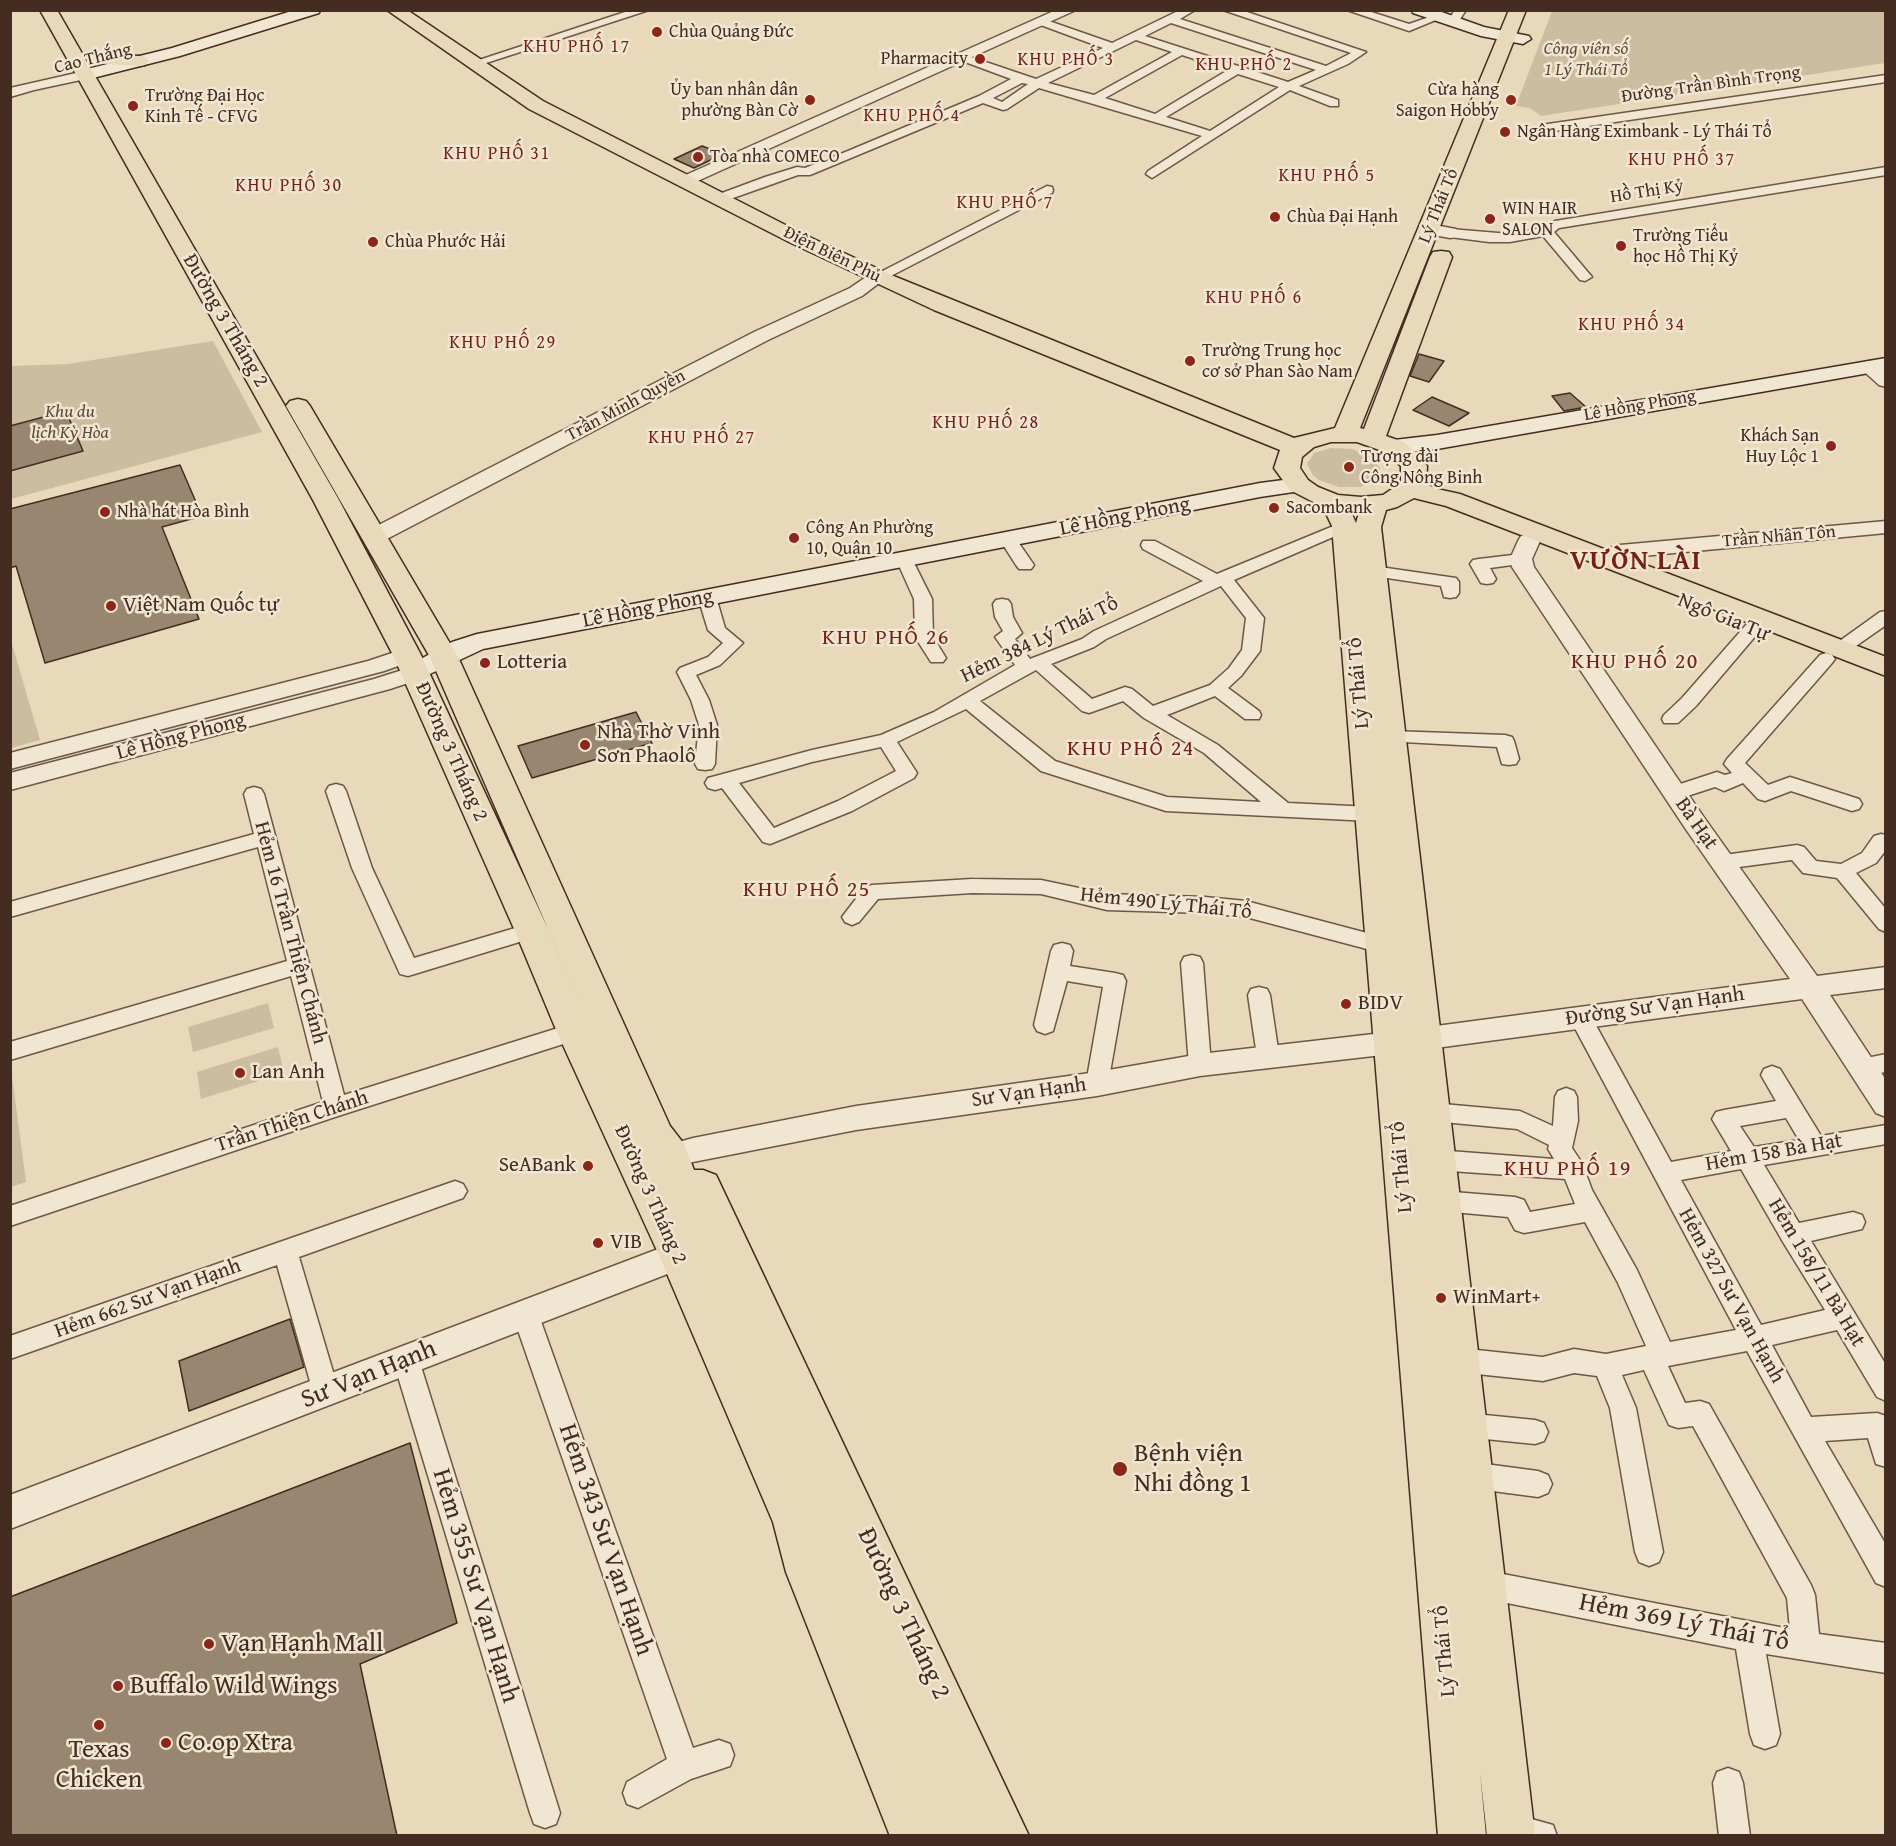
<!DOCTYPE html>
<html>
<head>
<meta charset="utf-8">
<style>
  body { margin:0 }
  #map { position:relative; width:1896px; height:1846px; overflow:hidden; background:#e8d9ba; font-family:"Gentium Book Plus",serif }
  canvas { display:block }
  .frame { position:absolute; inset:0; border:12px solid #442c21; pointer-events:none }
</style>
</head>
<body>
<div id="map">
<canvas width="1896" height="1846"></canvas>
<div class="frame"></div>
</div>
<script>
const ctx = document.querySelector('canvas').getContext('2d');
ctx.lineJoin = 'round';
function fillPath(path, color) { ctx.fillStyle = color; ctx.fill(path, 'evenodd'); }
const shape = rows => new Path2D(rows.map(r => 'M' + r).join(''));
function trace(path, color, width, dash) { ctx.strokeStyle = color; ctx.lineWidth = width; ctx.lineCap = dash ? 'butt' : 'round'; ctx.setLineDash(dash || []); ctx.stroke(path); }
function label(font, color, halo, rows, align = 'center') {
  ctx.font = font + ' "Gentium Book Plus",serif'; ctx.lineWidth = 5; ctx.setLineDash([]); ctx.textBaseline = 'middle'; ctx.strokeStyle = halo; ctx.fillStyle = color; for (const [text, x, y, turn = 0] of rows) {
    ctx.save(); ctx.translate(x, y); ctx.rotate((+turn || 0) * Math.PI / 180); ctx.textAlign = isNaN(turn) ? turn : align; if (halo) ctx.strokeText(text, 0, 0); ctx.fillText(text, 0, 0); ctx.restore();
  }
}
const green = shape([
  [1552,11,1885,11,1885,63,1541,116,1530,108,1516,106],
  [213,341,262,432,11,499,11,366,68,364],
  [1331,448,1352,449,1371,457,1380,468,1380,474,1376,480,1360,487,1339,487,1319,480,1313,475,1307,464,1314,453],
  [10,637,40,740,11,748,10,748],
  [268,1003,274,1028,193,1052,188,1027],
  [278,1047,284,1073,201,1099,197,1072],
  [10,1061,26,1182,11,1187,10,1187]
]);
const building = shape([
  [702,146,723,154,694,168,674,159,702,146],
  [1419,354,1444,361,1429,382,1410,376,1419,354],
  [1570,393,1586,407,1564,411,1552,396,1570,393],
  [1432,397,1469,413,1449,426,1413,410,1432,397],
  [66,411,83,451,10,471,10,426,66,411],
  [180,465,202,516,162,527,199,619,45,663,16,566,10,568,10,509,180,465],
  [636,712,652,743,532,778,518,746,636,712],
  [290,1319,304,1367,189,1411,179,1361,290,1319],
  [410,1443,457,1623,360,1664,397,1836,10,1836,10,1597,410,1443]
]);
const minor = shape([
  [631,10,649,10,477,66,469,66,467,64,631,10],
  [1180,10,1195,10,1180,19,1326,66,1351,53,1223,10,1241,10,1366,52,1348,64,1299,86,1338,100,1338,106,1330,106,1290,90,1152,178,1146,174,1148,171,1202,136,1039,88,1007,109,1003,110,983,103,810,175,798,175,719,203,712,199,714,196,765,177,797,167,805,168,848,151,979,96,1011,79,957,59,957,55,965,55,1036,79,1103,48,1038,24,1038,20,1046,20,1112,43,1180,10],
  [1171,23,1316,70,1288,82,1145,36,1171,23],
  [1136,40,1172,52,1094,95,1048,83,1136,40],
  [1182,55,1228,70,1155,114,1105,98,1182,55],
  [1238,74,1279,87,1210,131,1166,117,1238,74],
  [1022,83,1028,84,1002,102,993,98,1022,83],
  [1347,10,1365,10,1409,24,1438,14,1443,17,1409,31,1347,10],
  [1455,10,1466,10,1457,24,1449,24,1447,22,1455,10],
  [1886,75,1886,82,1541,133,1535,129,1541,125,1886,75],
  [1886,167,1886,175,1559,228,1554,232,1592,277,1585,281,1580,280,1543,236,1510,242,1489,242,1450,237,1443,233,1450,229,1510,234,1542,228,1555,221,1886,167],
  [1047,186,1052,187,1053,190,1052,193,883,280,878,281,871,277,1047,186],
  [1331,527,1345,527,1353,532,1351,536,1333,537,1234,580,1264,618,1260,651,1241,676,1228,688,1259,711,1261,715,1259,719,1245,719,1215,696,1167,715,1218,745,1288,803,1371,807,1378,809,1381,814,1378,819,1371,821,1166,811,1041,771,966,709,897,742,917,773,914,778,852,811,770,844,763,842,722,788,715,790,708,788,705,783,708,778,812,750,881,735,934,712,1015,665,995,637,1003,631,995,617,993,604,996,600,1002,599,1008,600,1011,604,1013,617,1022,633,1015,639,1030,659,1082,639,1094,631,1203,581,1143,549,1141,545,1143,541,1155,541,1217,574,1331,527],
  [1221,586,1246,618,1242,650,1229,668,1210,685,1153,706,1132,689,1125,687,1092,699,1051,664,1094,647,1106,639,1221,586],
  [1036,670,1082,711,1089,713,1123,701,1144,718,1204,753,1261,802,1167,797,1055,761,980,701,1036,670],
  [881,747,896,771,838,801,774,828,739,783,812,762,881,747],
  [1008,535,1014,536,1034,565,1031,569,1019,569,1016,565,1000,540,1008,535],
  [904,554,910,555,932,599,933,637,946,658,943,662,931,662,915,637,914,599,896,559,898,555,904,554],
  [1521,554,1527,555,1529,559,1527,563,1490,568,1496,579,1493,583,1487,584,1481,583,1470,564,1473,560,1479,559,1521,554],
  [1373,566,1456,578,1459,582,1459,593,1456,597,1450,598,1444,597,1441,586,1367,575,1364,571,1367,567,1373,566],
  [707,592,713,593,716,597,725,628,743,643,720,665,696,675,709,700,717,725,715,764,712,769,705,770,698,769,695,764,699,725,691,700,677,672,680,668,708,657,723,643,708,630,698,597,701,593,707,592],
  [1886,611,1886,625,1846,653,1834,653,1831,649,1834,645,1880,612,1886,611],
  [1752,624,1758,625,1761,629,1758,633,1696,706,1678,723,1664,723,1662,719,1664,715,1682,698,1746,625,1752,624],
  [1826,653,1832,655,1835,659,1832,663,1745,763,1768,785,1790,777,1859,799,1862,804,1859,809,1852,811,1791,791,1765,801,1758,799,1743,783,1724,791,1715,787,1675,800,1668,798,1665,793,1668,788,1717,772,1725,775,1732,773,1724,764,1727,759,1820,655,1826,653],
  [1391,731,1505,735,1512,737,1514,741,1519,759,1516,764,1509,765,1502,764,1497,747,1384,741,1382,737,1384,733,1391,731],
  [336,784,343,786,346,791,372,868,414,958,532,923,539,926,543,931,539,936,408,976,400,974,352,868,326,791,329,786,336,784],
  [254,787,261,789,264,794,344,1095,574,1023,582,1026,585,1032,582,1038,338,1116,10,1226,10,1206,323,1102,291,976,10,1060,10,1042,287,961,258,847,10,917,10,902,254,834,244,794,247,789,254,787],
  [1881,834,1886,835,1886,850,1876,863,1856,873,1886,909,1886,932,1879,929,1837,878,1803,873,1792,860,1724,869,1717,867,1714,862,1717,857,1724,855,1797,845,1804,847,1816,861,1841,864,1862,853,1874,836,1881,834],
  [972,879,1041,880,1107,894,1205,897,1246,901,1382,937,1390,939,1393,945,1390,951,1382,953,1246,917,1205,913,1107,910,1041,894,972,893,878,899,859,922,852,925,845,922,842,917,865,887,872,885,972,879],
  [1062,943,1070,945,1073,951,1070,966,1115,973,1123,975,1126,981,1108,1084,1105,1090,1097,1093,1089,1090,1086,1084,1103,987,1067,981,1053,1031,1045,1034,1037,1031,1034,1025,1051,951,1054,945,1062,943],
  [1192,955,1200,957,1203,963,1211,1065,1208,1071,1200,1074,1192,1071,1189,1065,1181,963,1184,957,1192,955],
  [1259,987,1267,989,1270,995,1279,1056,1276,1062,1268,1065,1260,1062,1257,1056,1248,995,1251,989,1259,987],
  [1580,1009,1588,1011,1671,1162,1731,1151,1712,1119,1716,1112,1724,1110,1776,1101,1761,1075,1764,1069,1772,1066,1780,1069,1821,1136,1886,1125,1886,1144,1764,1165,1799,1223,1853,1212,1862,1215,1865,1222,1862,1229,1811,1241,1886,1365,1886,1401,1877,1397,1837,1330,1772,1345,1811,1417,1877,1413,1886,1416,1886,1467,1876,1464,1868,1438,1825,1441,1886,1545,1886,1587,1876,1583,1747,1351,1668,1366,1685,1403,1700,1401,1709,1404,1811,1585,1815,1595,1819,1634,1886,1643,1886,1673,1766,1654,1780,1734,1776,1745,1765,1749,1754,1745,1750,1734,1736,1649,1482,1598,1472,1594,1468,1584,1472,1574,1482,1570,1790,1629,1787,1598,1693,1426,1678,1428,1669,1425,1644,1370,1622,1375,1636,1408,1663,1552,1659,1562,1649,1566,1639,1562,1635,1552,1610,1408,1597,1376,1574,1373,1543,1381,1458,1372,1449,1368,1445,1360,1449,1352,1458,1348,1543,1357,1574,1349,1606,1354,1646,1346,1618,1283,1585,1222,1524,1233,1515,1230,1508,1217,1441,1211,1432,1208,1429,1201,1432,1194,1441,1191,1515,1197,1524,1200,1530,1212,1575,1204,1565,1179,1436,1170,1428,1167,1424,1160,1428,1153,1436,1150,1554,1159,1548,1149,1549,1145,1517,1129,1432,1121,1424,1119,1420,1112,1424,1105,1432,1103,1520,1111,1553,1126,1555,1097,1558,1091,1566,1088,1574,1091,1577,1097,1578,1121,1572,1148,1582,1163,1592,1190,1637,1270,1670,1342,1736,1330,1569,1017,1572,1011,1580,1009],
  [1786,1118,1799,1140,1754,1147,1740,1126,1786,1118],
  [1741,1169,1783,1242,1825,1310,1761,1325,1681,1180,1741,1169],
  [1886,1054,1886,1072,1860,1076,1852,1073,1849,1067,1852,1061,1886,1054],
  [455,1181,463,1184,467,1191,463,1198,299,1257,339,1392,335,1400,326,1404,317,1400,313,1392,277,1265,10,1359,10,1336,455,1181],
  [525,1302,534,1305,538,1313,693,1748,719,1740,730,1744,734,1755,730,1766,691,1779,638,1808,627,1804,623,1793,627,1782,667,1759,512,1313,516,1305,525,1302],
  [406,1348,415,1352,419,1360,560,1813,556,1824,545,1828,534,1824,530,1813,393,1360,397,1352,406,1348],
  [1465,1413,1535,1420,1544,1423,1548,1432,1544,1441,1535,1444,1465,1437,1456,1434,1452,1425,1456,1416,1465,1413],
  [1470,1462,1538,1471,1548,1475,1552,1484,1548,1493,1538,1497,1470,1488,1460,1484,1456,1475,1460,1466,1470,1462],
  [1728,1768,1739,1772,1743,1783,1750,1836,1719,1836,1713,1783,1717,1772,1728,1768],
  [1510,1813,1553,1825,1557,1836,1497,1836,1494,1829,1499,1818,1510,1813]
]);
const tertiary = shape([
  [1056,10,1076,10,691,184,685,186,677,181,679,178,1056,10],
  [85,71,90,72,92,75,90,78,34,90,10,97,10,88,85,71],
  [1429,224,1456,229,1459,233,1456,237,1450,238,1423,233,1420,229,1423,225,1429,224],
  [878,272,884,273,887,277,862,296,768,340,383,541,375,542,367,541,364,536,367,531,754,332,850,288,872,273,878,272],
  [1869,361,1876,363,1886,371,1886,387,1879,385,1859,367,1862,363,1869,361],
  [1886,521,1886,533,1621,558,1602,564,1594,562,1591,557,1594,552,1620,545,1886,521],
  [1529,535,1537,536,1540,541,1532,559,1534,567,1703,816,1817,976,1886,967,1886,988,1830,995,1886,1080,1886,1117,1876,1113,1802,999,1391,1054,1200,1076,1097,1096,856,1130,693,1162,654,1175,643,1171,639,1162,643,1153,654,1149,693,1138,856,1106,1097,1072,1200,1054,1391,1032,1790,979,1685,828,1512,567,1510,559,1518,541,1521,536,1529,535],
  [407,648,415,650,419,655,415,660,384,671,10,769,10,753,368,661,407,648],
  [415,666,423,668,427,673,423,678,390,689,10,790,10,773,374,679,415,666],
  [695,1235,706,1239,711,1249,706,1259,10,1529,10,1495,695,1235]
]);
const secondary = shape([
  [295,10,320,10,319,13,180,56,85,80,77,75,79,71,172,48,295,10],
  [1412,10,1436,10,1484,27,1529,36,1531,39,1523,44,1481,36,1413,13,1412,10],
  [1886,358,1886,370,1437,449,1394,454,1386,452,1383,447,1386,442,1394,440,1437,435,1886,358],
  [1299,478,1307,480,1311,485,1307,490,1260,497,483,649,415,681,406,679,402,673,406,667,452,642,477,634,1260,483,1299,478]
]);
const primary = shape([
  [40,10,57,10,339,500,421,655,549,931,608,1067,430,657,286,406,290,401,298,399,306,401,310,406,458,657,670,1126,684,1144,694,1170,703,1170,716,1175,1029,1836,890,1836,786,1572,773,1522,659,1255,557,1032,515,931,393,655,313,500,40,10],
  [387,10,407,10,543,101,805,235,896,277,1294,438,1335,428,1509,10,1526,10,1360,428,1364,429,1430,257,1433,252,1441,251,1449,252,1452,257,1386,436,1403,442,1418,454,1427,466,1426,484,1437,489,1460,494,1886,657,1886,676,1446,506,1414,498,1397,507,1386,510,1381,527,1535,1836,1487,1836,1480,1772,1486,1836,1438,1836,1332,526,1323,507,1290,490,1274,468,1280,450,934,310,791,243,529,109,387,10],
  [1331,442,1357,442,1385,452,1401,466,1401,483,1383,495,1361,497,1338,495,1318,487,1308,480,1300,468,1302,457,1314,447,1331,442],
  [1351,512,1359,513,1356,523,1351,512],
  [99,54,139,56,145,57,148,61,145,65,139,66,93,63,90,59,93,55,99,54]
]);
const markers = [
  [657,32,6,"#8f2418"],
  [980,59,6,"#8f2418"],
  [810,100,6,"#8f2418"],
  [1511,100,6,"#8f2418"],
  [133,106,6,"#8f2418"],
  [1505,132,6,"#8f2418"],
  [698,157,6,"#8f2418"],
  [1275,217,6,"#8f2418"],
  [1490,219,6,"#8f2418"],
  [373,242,6,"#8f2418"],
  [1621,246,6,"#8f2418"],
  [1190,361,6,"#8f2418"],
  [1831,446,6,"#8f2418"],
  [1349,467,6,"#8f2418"],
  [1274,508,6,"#8f2418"],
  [105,512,6,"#8f2418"],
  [794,538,6,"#8f2418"],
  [111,606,6,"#8f2418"],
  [485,663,6,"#8f2418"],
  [585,745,6,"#8f2418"],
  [1346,1004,6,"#8f2418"],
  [240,1073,6,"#8f2418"],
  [588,1166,6,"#8f2418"],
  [598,1243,6,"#8f2418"],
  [1441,1298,6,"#8f2418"],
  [1120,1469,8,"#8f2418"],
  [209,1644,6,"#8f2418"],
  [118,1686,6,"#8f2418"],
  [99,1725,6,"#8f2418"],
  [166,1743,6,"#8f2418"]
];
const farPoinames = [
  ["Chùa Quảng Đức",669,32],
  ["Pharmacity",968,59,"right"],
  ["Ủy ban nhân dân",798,90,"right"],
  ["phường Bàn Cờ",798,111,"right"],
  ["Cừa hàng",1499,90,"right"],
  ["Saigon Hobby",1499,111,"right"],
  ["Trường Đại Học",145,96],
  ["Kinh Tế - CFVG",145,117],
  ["Ngân Hàng Eximbank - Lý Thái Tổ",1517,132],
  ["Tòa nhà COMECO",710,157],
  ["WIN HAIR",1502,209],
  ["SALON",1502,230],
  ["Chùa Đại Hạnh",1287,217],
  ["Trường Tiểu",1633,236],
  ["học Hồ Thị Kỷ",1633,257],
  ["Chùa Phước Hải",385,242],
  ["Trường Trung học",1202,351],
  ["cơ sở Phan Sào Nam",1202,372],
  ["Khách Sạn",1819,436,"right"],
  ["Huy Lộc 1",1819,457,"right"],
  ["Tượng đài",1361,457],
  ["Công Nông Binh",1361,478],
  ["Sacombank",1286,508],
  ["Nhà hát Hòa Bình",117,512],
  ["Công An Phường",806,528],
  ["10, Quận 10",806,549]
];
const farNeighbourhoodnames = [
  ["KHU PHỐ 17",577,47],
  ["KHU PHỐ 3",1066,60],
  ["KHU PHỐ 2",1244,65],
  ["KHU PHỐ 4",912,116],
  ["KHU PHỐ 31",497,154],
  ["KHU PHỐ 37",1682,160],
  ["KHU PHỐ 5",1327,176],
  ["KHU PHỐ 30",289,186],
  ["KHU PHỐ 7",1005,203],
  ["KHU PHỐ 6",1254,298],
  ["KHU PHỐ 34",1632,325],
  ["KHU PHỐ 29",503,343],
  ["KHU PHỐ 28",986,423],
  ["KHU PHỐ 27",702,438]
];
const farParknames = [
  ["Công viên số",1586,49],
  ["1 Lý Thái Tổ",1586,70],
  ["Khu du",70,412],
  ["lịch Kỳ Hòa",70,433]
];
const farStreetnames = [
  ["Cao Thắng",93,59,-14],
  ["Đường Trần Bình Trọng",1711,85,-8],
  ["Hồ Thị Kỷ",1647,192,-9],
  ["Lý Thái Tổ",1439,206,-68],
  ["Điện Biên Phủ",832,255,26],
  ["Trần Minh Quyền",626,406,-28],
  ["Lê Hồng Phong",1640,406,-10],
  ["Trần Nhân Tôn",1779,537,-5]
];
const streetNames = [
  ["Đường 3 Tháng 2",225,321,60],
  ["Lê Hồng Phong",1125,517,-11],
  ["Lê Hồng Phong",648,609,-11],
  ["Ngô Gia Tự",1724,618,22],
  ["Hẻm 384 Lý Thái Tổ",1040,640,-26],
  ["Lý Thái Tổ",1359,683,-95],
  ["Lê Hồng Phong",181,737,-15],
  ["Đường 3 Tháng 2",451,752,66],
  ["Bà Hạt",1696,824,55],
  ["Hẻm 490 Lý Thái Tổ",1166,904,6],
  ["Hẻm 16 Trần Thiện Chánh",290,933,75],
  ["Đường Sư Vạn Hạnh",1655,1007,-8],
  ["Sư Vạn Hạnh",1029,1093,-8],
  ["Trần Thiện Chánh",292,1122,-18],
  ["Hẻm 158 Bà Hạt",1774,1153,-10],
  ["Lý Thái Tổ",1402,1167,-95],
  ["Đường 3 Tháng 2",650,1195,66],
  ["Hẻm 158/11 Bà Hạt",1816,1273,59],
  ["Hẻm 327 Sư Vạn Hạnh",1731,1296,61],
  ["Hẻm 662 Sư Vạn Hạnh",148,1299,-20],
  ["Lý Thái Tổ",1445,1651,-95]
];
const poiNames = [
  ["Việt Nam Quốc tự",123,606],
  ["Lotteria",497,663],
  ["Nhà Thờ Vinh",597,733],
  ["Sơn Phaolô",597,757],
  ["BIDV",1358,1004],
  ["Lan Anh",252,1073],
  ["SeABank",576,1166,"right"],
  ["VIB",610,1243],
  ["WinMart+",1453,1298]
];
const neighbourhoodNames = [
  ["KHU PHỐ 26",886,638],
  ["KHU PHỐ 20",1635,662],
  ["KHU PHỐ 24",1131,749],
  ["KHU PHỐ 25",807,890],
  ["KHU PHỐ 19",1568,1169]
];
const nearStreetnames = [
  ["Sư Vạn Hạnh",369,1375,-22],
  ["Hẻm 343 Sư Vạn Hạnh",605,1540,71],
  ["Hẻm 355 Sư Vạn Hạnh",475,1586,73],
  ["Đường 3 Tháng 2",903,1614,65],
  ["Hẻm 369 Lý Thái Tổ",1684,1623,11]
];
const nearPoinames = [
  ["Bệnh viện",1134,1454],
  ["Nhi đồng 1",1134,1484],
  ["Vạn Hạnh Mall",221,1644],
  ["Buffalo Wild Wings",130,1686],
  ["Co.op Xtra",178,1743],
  ["Texas",99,1750,"center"],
  ["Chicken",99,1780,"center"]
];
const districtNames = [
  ["VƯỜN LÀI",1636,562]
];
fillPath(green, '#ccbca0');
fillPath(building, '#998671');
trace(building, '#442c21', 1.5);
trace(minor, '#6d5747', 3);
trace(tertiary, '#6d5747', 3);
trace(secondary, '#442c21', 3);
trace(primary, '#442c21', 3);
fillPath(minor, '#f0e6d2');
fillPath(tertiary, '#f0e6d2');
fillPath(secondary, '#f0e6d2');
fillPath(primary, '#e8d9ba');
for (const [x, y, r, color] of markers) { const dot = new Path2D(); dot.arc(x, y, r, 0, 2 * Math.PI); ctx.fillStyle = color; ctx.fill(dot); trace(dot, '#f0e6d2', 2); }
label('18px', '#442c21', '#f0e6d2', farPoinames, 'left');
ctx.letterSpacing = '1.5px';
label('18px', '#7a1f14', '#f0e6d2', farNeighbourhoodnames);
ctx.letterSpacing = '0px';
label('italic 18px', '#5f493a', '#f0e6d2', farParknames);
label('18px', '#442c21', '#f0e6d2', farStreetnames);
label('21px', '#442c21', '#f0e6d2', streetNames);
label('21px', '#442c21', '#f0e6d2', poiNames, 'left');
ctx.letterSpacing = '1.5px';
label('22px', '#7a1f14', '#f0e6d2', neighbourhoodNames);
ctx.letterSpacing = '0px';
label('26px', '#442c21', '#f0e6d2', nearStreetnames);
label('26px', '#442c21', '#f0e6d2', nearPoinames, 'left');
ctx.letterSpacing = '1.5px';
label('bold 27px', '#7a1f14', '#f0e6d2', districtNames);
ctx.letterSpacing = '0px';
</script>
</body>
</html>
